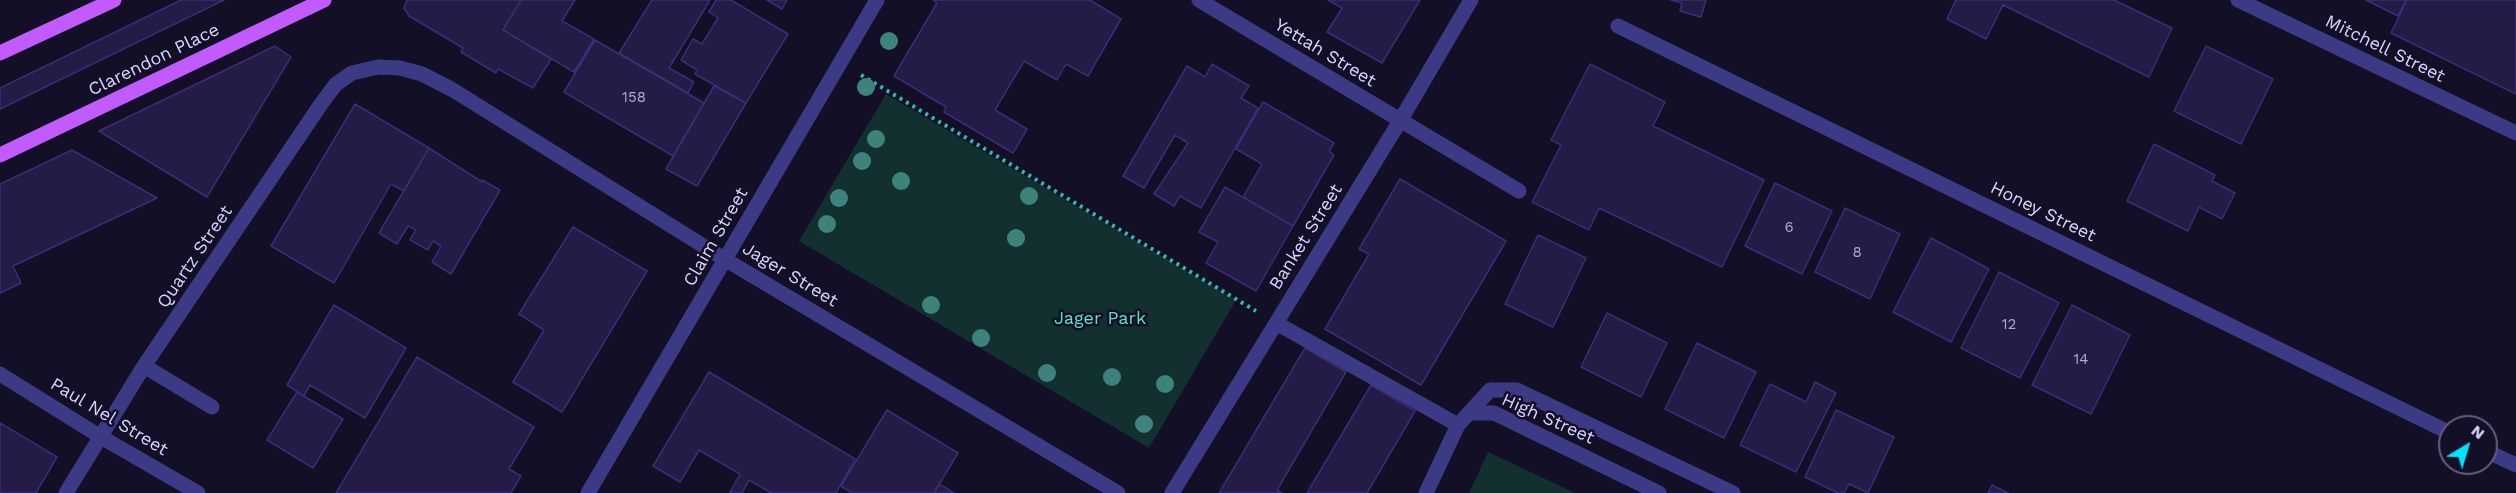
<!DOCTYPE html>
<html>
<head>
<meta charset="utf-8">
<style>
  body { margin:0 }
  #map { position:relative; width:2516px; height:493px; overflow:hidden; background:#130f26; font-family:"Work Sans",sans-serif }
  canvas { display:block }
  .north { position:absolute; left:2438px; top:415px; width:60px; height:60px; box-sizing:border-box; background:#130f26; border:2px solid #625e7d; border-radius:50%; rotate:38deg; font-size:16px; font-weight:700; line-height:24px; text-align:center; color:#d9d4ff }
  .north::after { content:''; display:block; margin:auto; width:21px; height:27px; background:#00e5ff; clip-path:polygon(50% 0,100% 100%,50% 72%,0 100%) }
</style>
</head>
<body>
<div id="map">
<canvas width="2516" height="493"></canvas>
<div class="north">N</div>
</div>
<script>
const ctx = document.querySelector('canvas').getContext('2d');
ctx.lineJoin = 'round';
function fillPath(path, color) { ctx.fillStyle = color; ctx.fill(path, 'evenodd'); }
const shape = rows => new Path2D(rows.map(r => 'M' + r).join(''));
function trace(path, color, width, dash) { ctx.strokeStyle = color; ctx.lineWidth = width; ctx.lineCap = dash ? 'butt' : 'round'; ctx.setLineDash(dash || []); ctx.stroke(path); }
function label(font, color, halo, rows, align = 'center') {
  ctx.font = font + ' "Work Sans",sans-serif'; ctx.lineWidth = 5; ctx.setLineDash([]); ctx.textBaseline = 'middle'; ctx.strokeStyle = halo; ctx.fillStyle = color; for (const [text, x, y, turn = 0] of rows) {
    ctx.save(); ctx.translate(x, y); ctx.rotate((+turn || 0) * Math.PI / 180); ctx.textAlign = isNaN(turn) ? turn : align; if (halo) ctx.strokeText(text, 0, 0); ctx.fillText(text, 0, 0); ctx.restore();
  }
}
const green = shape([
  [886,94,1236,300,1149,448,799,241],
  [1488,452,1575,493,1469,493]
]);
const building = shape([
  [181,0,224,0,0,109,0,88,181,0],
  [407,0,521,0,503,30,551,59,533,88,498,69,496,73,461,52,463,48,409,16,404,8,407,0],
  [521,0,575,0,562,21,594,39,574,72,503,30,521,0],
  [652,0,710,0,669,68,694,82,688,93,619,53,652,0],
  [716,0,731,0,788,34,746,103,695,74,697,70,681,60,693,39,702,44,718,18,709,12,716,0],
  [767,0,787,0,782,9,767,0],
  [1090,0,1121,19,1088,76,1066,64,1057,80,1024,61,995,110,1027,129,1013,153,944,112,946,107,894,76,937,3,933,0,1090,0],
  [1328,0,1420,0,1382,63,1327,32,1342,8,1328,0],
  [1671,0,1706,0,1701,17,1680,11,1682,3,1671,0],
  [1956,0,2114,0,2172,28,2149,77,2003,5,1986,39,1947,19,1956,0],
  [2366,0,2406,0,2398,16,2366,0],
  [2407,0,2516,0,2516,94,2391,33,2407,0],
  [595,40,704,103,673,156,564,92,595,40],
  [275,46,291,57,207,197,99,131,275,46],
  [2206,46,2273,79,2241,144,2174,111,2206,46],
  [1212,64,1249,86,1241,98,1258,108,1201,208,1180,196,1174,206,1154,194,1188,143,1175,135,1144,188,1123,176,1187,66,1205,77,1212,64],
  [1590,64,1665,102,1653,126,1764,180,1722,267,1599,208,1589,230,1532,202,1561,145,1551,140,1590,64],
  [714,86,746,103,697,186,666,169,714,86],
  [1263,102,1334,143,1329,151,1334,155,1293,226,1243,197,1262,164,1236,149,1263,102],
  [355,104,429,148,404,191,391,184,334,283,271,246,355,104],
  [2154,144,2215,175,2212,181,2235,193,2222,219,2199,207,2188,231,2127,201,2154,144],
  [429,148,482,182,482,180,500,190,451,274,432,262,441,246,433,241,428,250,410,240,416,230,408,226,397,244,379,233,429,148],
  [72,150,157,198,13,266,21,283,0,293,0,184,72,150],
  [1400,179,1506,241,1421,385,1325,329,1369,254,1359,249,1400,179],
  [1775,183,1832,211,1802,274,1745,246,1775,183],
  [1225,187,1293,226,1256,291,1206,263,1218,242,1199,232,1225,187],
  [1845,208,1900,234,1870,299,1815,272,1845,208],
  [573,227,647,271,562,412,513,382,544,330,519,314,573,227],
  [1538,235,1586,258,1553,327,1505,304,1538,235],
  [1931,238,1989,269,1951,342,1893,312,1931,238],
  [1999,272,2059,303,2020,378,1961,348,1999,272],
  [334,305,406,348,365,418,310,385,304,396,287,385,334,305],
  [2072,305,2130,335,2091,414,2032,385,2072,305],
  [1607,313,1667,343,1641,397,1581,367,1607,313],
  [1697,343,1756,372,1724,438,1665,409,1697,343],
  [1305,348,1346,372,1277,490,1282,493,1219,493,1305,348],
  [417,357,534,427,509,469,521,476,511,493,336,493,417,357],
  [709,372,855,459,836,493,771,493,749,480,742,493,732,493,730,492,740,474,699,450,680,482,653,466,709,372],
  [1815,382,1836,393,1796,472,1740,445,1770,384,1806,402,1815,382],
  [1371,385,1415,411,1367,493,1307,493,1371,385],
  [297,392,343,419,313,468,267,440,297,392],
  [887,410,958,453,934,493,852,493,841,486,887,410],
  [1836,410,1894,437,1868,493,1849,484,1844,493,1838,493,1805,477,1836,410],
  [0,423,57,457,36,493,0,493,0,423],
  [939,484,954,493,934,493,939,484],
  [1992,485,2008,493,1988,493,1992,485]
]);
const path = shape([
  [861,75,1256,311]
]);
const minor = shape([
  [1199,0,1519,191],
  [2238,0,2516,133],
  [1618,26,2450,433],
  [1276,323,1458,425],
  [144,366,212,407],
  [0,374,101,437,198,493],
  [1469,413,1490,390,1517,390,1733,493],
  [2486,451,2516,465],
  [66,493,144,366,321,104,336,84,352,73,378,67,400,68,422,74,453,90,726,260,1118,493],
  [588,493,877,0],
  [1172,493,1400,121,1471,0],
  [1426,493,1458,425,1469,413,1494,413,1659,493]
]);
const major = shape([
  [0,53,114,0],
  [0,155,324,0]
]);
const trees = [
  [889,41],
  [866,87],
  [876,139],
  [862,161],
  [901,181],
  [1029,196],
  [839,198],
  [827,224],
  [1016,238],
  [931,305],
  [981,338],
  [1047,373],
  [1112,377],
  [1165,384],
  [1144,424]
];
const numberNames = [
  ["158",634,98],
  ["6",1789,228],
  ["8",1857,253],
  ["12",2009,325],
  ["14",2081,360]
];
const streetNames = [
  ["Mitchell Street",2385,49,26],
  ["Yettah Street",1325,53,31],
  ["Clarendon Place",154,60,-26],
  ["Honey Street",2043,212,26],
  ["Claim Street",716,237,-60],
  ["Banket Street",1306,237,-58],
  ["Quartz Street",195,257,-56],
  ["Jager Street",790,275,31],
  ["Paul Nel Street",109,417,31],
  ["High Street",1548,419,24]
];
const parkNames = [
  ["Jager Park",1100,319]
];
fillPath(green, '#12302f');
fillPath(building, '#241b47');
trace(building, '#3b2d73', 1.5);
trace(path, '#2fb8b0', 4, [3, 4.5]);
trace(minor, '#3d3a85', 15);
trace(major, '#c25bff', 15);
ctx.fillStyle = '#3d827b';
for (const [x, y] of trees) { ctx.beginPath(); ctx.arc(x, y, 9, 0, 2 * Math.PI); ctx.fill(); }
label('15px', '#aca6d1', null, numberNames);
label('18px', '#d9d4ff', '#130f26', streetNames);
label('18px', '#5fe0c0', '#130f26', parkNames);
</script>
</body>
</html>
